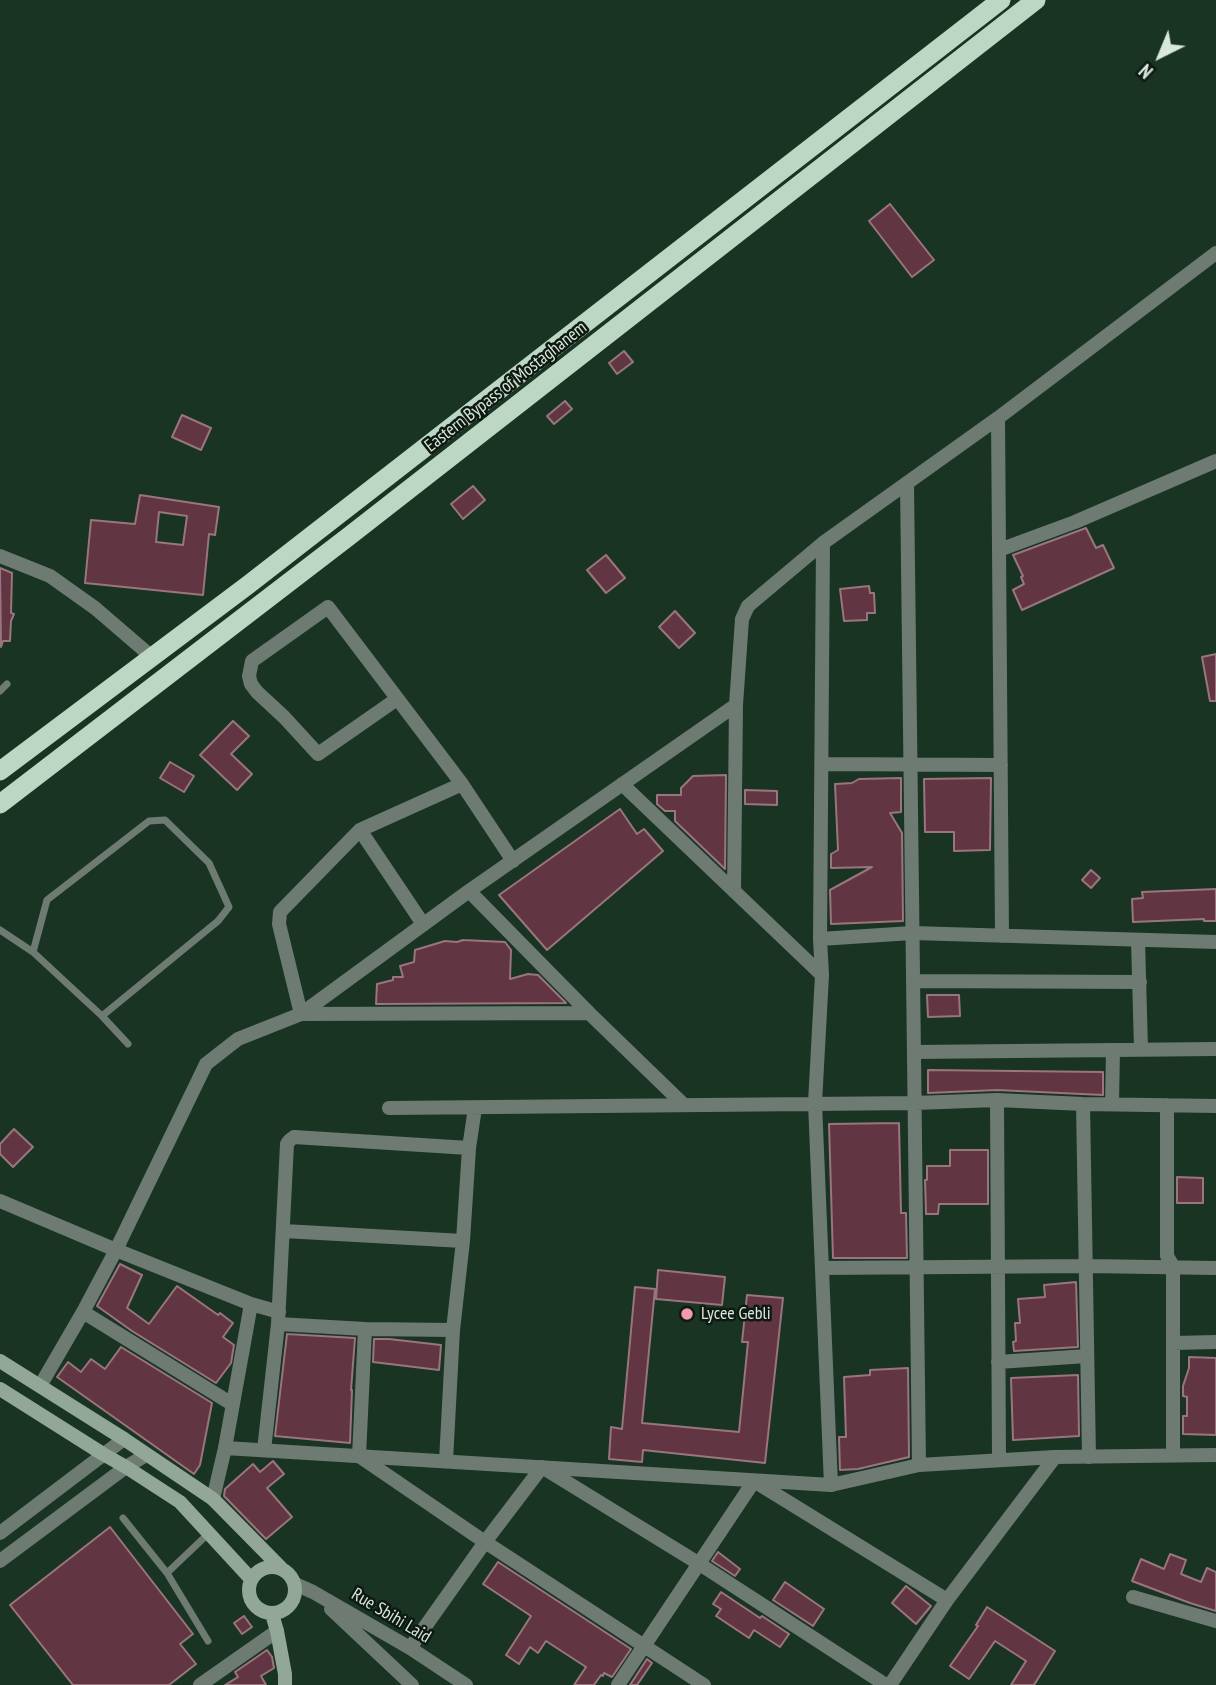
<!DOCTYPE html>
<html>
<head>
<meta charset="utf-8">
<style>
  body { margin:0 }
  #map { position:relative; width:1216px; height:1685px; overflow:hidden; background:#193423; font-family:"PT Sans Narrow",sans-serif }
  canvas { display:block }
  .north { position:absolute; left:1125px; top:21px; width:70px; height:70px; -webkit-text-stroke:5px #0d1911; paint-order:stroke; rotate:223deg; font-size:19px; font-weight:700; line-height:28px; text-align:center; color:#d8e8dc }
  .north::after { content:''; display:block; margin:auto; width:24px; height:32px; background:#d8e8dc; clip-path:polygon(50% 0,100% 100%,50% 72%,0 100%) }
</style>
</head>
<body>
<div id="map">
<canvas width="1216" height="1685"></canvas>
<div class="north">N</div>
</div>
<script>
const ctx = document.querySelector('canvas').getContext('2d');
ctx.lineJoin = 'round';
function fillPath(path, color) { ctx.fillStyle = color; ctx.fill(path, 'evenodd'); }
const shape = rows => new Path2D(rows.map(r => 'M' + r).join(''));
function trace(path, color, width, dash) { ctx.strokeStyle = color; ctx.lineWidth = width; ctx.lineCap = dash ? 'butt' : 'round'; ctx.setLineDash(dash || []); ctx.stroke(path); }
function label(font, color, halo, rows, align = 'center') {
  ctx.font = font + ' "PT Sans Narrow",sans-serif'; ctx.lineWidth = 5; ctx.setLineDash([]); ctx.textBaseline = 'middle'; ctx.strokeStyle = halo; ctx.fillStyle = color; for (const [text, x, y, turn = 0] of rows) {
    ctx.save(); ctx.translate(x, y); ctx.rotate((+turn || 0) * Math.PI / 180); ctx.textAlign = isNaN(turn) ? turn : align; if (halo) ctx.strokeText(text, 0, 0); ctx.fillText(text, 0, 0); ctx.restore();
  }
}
const building = shape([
  [890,204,934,260,912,277,869,221,890,204],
  [624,351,633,362,617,374,609,363,624,351],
  [565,401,572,409,554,424,547,416,565,401],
  [182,415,211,428,201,450,172,437,182,415],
  [473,486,485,500,463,519,451,504,473,486],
  [140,495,219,507,215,535,209,534,203,595,85,583,91,520,135,524,140,495],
  [159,512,187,516,183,545,156,542,159,512],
  [1086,528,1096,548,1103,545,1114,568,1022,610,1013,590,1024,584,1021,577,1023,576,1013,555,1086,528],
  [606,555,625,578,606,593,587,570,606,555],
  [0,568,12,573,11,613,14,614,11,621,10,641,3,641,1,647,0,568],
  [869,586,870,593,874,593,875,613,867,613,867,620,844,621,840,589,869,586],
  [675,611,695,633,679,648,659,627,675,611],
  [1216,654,1216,701,1210,701,1202,657,1216,654],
  [233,721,249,736,231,754,252,774,237,790,200,755,233,721],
  [170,762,194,776,184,792,160,778,170,762],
  [726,775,725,869,675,821,675,811,665,811,657,804,657,795,681,795,681,788,693,776,726,775],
  [901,778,901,812,890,813,902,833,903,921,831,924,830,890,872,867,831,868,831,854,838,850,835,784,852,783,859,779,901,778],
  [991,778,990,850,954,851,954,832,925,832,924,779,991,778],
  [745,790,777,791,777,805,745,804,745,790],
  [620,809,637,834,644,829,663,851,547,950,499,895,620,809],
  [1091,870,1100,878,1091,888,1082,880,1091,870],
  [1216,889,1216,921,1204,921,1204,919,1133,922,1132,899,1143,898,1142,892,1216,889],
  [463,940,505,942,511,950,510,979,528,974,538,975,566,1003,376,1004,377,984,393,980,393,977,403,977,400,966,414,962,415,950,445,941,457,942,463,940],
  [927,995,959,995,960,1016,928,1017,927,995],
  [928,1070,1103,1072,1103,1095,997,1090,928,1093,928,1070],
  [899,1123,901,1213,906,1213,907,1258,833,1258,829,1124,899,1123],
  [14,1129,33,1147,13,1167,0,1154,0,1144,14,1129],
  [950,1150,988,1150,988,1204,939,1204,938,1214,926,1214,925,1180,927,1180,927,1166,950,1166,950,1150],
  [1177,1177,1203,1178,1203,1203,1177,1203,1177,1177],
  [120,1264,142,1275,127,1308,149,1324,177,1286,218,1315,220,1313,233,1323,223,1337,234,1345,231,1363,216,1383,132,1331,97,1306,120,1264],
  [658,1270,725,1277,722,1305,656,1299,658,1270],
  [1076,1282,1078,1347,1014,1351,1013,1342,1016,1341,1015,1323,1020,1323,1018,1299,1045,1297,1044,1285,1076,1282],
  [635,1287,655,1289,642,1423,739,1432,748,1342,742,1342,747,1295,783,1298,765,1463,643,1450,642,1462,609,1459,611,1427,622,1429,635,1287],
  [287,1334,355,1338,351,1390,352,1390,350,1443,275,1436,287,1334],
  [374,1339,389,1339,441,1345,439,1370,373,1362,374,1339],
  [121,1347,212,1403,200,1465,194,1474,57,1377,68,1362,81,1372,91,1359,105,1369,121,1347],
  [1189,1357,1216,1358,1216,1435,1183,1434,1183,1416,1187,1416,1187,1397,1183,1396,1183,1386,1189,1368,1189,1357],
  [908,1368,909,1457,858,1469,840,1470,839,1437,846,1437,844,1377,870,1375,870,1370,908,1368],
  [1078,1375,1079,1436,1013,1440,1011,1378,1078,1375],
  [273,1461,284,1474,267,1488,292,1517,266,1539,224,1496,225,1489,253,1464,260,1472,273,1461],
  [110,1527,193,1634,180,1644,196,1664,169,1685,73,1685,10,1605,110,1527],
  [718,1552,740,1569,735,1576,712,1561,718,1552],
  [1170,1554,1186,1560,1181,1574,1201,1582,1207,1568,1216,1572,1216,1611,1190,1603,1132,1581,1141,1559,1164,1569,1170,1554],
  [498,1562,631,1649,612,1677,604,1673,603,1676,601,1675,594,1685,574,1685,586,1667,546,1641,538,1653,530,1647,519,1664,506,1655,531,1616,483,1584,498,1562],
  [785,1582,824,1609,813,1626,773,1600,785,1582],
  [906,1586,931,1606,916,1624,892,1603,906,1586],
  [721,1592,760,1618,762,1616,789,1634,780,1647,754,1630,749,1638,716,1616,721,1609,713,1604,721,1592],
  [987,1607,1055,1651,1034,1685,1011,1685,1026,1661,995,1641,969,1679,950,1666,978,1626,976,1625,987,1607],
  [244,1616,252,1627,242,1634,234,1623,244,1616],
  [267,1650,272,1657,274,1668,261,1676,266,1685,225,1685,238,1677,235,1672,267,1650],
  [647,1659,652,1663,637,1685,630,1685,647,1659]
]);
const service = shape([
  [0,691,7,684],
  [0,930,33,952,102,1016,128,1044],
  [33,952,47,900,149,821,165,820,209,863,229,907,218,921,102,1016],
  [123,1518,167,1573,208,1641],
  [167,1573,209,1533]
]);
const minor = shape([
  [998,418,1002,936],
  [907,483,919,1465],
  [823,543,820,939,822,975,815,1103,831,1485],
  [999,550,1075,522,1216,461],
  [0,556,50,576,95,608,152,657],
  [397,699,318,754,284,717,257,692,251,684,249,676,252,661,328,607,462,784],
  [822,764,1001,765],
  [622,784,822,975],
  [360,830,423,924],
  [513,861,462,784,360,830,280,912,279,924,301,1014,589,1013],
  [469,891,589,1013,683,1104],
  [734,891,736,705,742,619,748,606,823,543,998,418,1216,253],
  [820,939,912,933,1216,942],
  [1138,940,1141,1049],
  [913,981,1140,982],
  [914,1052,1216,1049],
  [997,1100,999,1459],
  [1083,1104,1089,1457],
  [1112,1104,1113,1050],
  [1167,1105,1167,1256,1173,1266,1173,1455],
  [389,1108,915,1103,997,1100,1083,1104,1216,1106],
  [0,1201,116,1250,251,1304,279,1312],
  [284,1231,463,1241],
  [822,1268,1086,1266,1216,1268],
  [83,1312,232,1404],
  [278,1324,365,1329,453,1330],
  [365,1329,359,1456,485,1542,704,1685],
  [1173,1343,1216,1342],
  [998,1362,1087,1356],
  [40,1386,83,1312,116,1250,206,1064,238,1039,301,1014,469,891,736,705],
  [225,1448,251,1304],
  [264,1450,278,1324,287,1144,290,1140,294,1137,469,1148],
  [446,1461,453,1330,463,1241,469,1148,475,1108],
  [295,1584,313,1592,410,1648,466,1685],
  [1133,1597,1216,1621],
  [331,1609,412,1685],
  [410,1648,485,1542,542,1467,698,1563,886,1685],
  [200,1685,277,1631],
  [618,1685,754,1481,947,1600],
  [890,1685,947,1600,1055,1457]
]);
const tertiary = shape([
  [213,1499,225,1448,831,1485,919,1465,1055,1457,1216,1455],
  [0,1533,124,1439],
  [0,1561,126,1467,146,1455]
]);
const secondary = shape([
  [0,1361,124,1439,213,1499,281,1568],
  [0,1389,103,1454,126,1467,180,1502,251,1579],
  '249 1590a23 23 0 1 1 46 0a23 23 0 1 1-46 0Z',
  [272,1614,277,1631,285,1674,285,1685]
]);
const trunk = shape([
  [0,771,248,585,1001,0],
  [0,804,348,537,1036,0]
]);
const markers = [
  [687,1314,7,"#f19ab2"]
];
const streetNames = [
  ["Eastern Bypass of Mostaghanem",506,387,-38],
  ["Rue Sbihi Laid",391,1616,31]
];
const poiNames = [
  ["Lycee Gebli",701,1314]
];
fillPath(building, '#613542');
trace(building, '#99757e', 2);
trace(service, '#6e7b72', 7);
trace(minor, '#6e7b72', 14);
trace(tertiary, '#6e7b72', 14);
trace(secondary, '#93a798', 14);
trace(trunk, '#bcd8c4', 19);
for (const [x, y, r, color] of markers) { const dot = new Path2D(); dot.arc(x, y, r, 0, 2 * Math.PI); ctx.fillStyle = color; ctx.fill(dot); trace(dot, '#0d1911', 2.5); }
label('18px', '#d8e8dc', '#0d1911', streetNames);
label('18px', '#d8e8dc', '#0d1911', poiNames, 'left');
</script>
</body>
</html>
